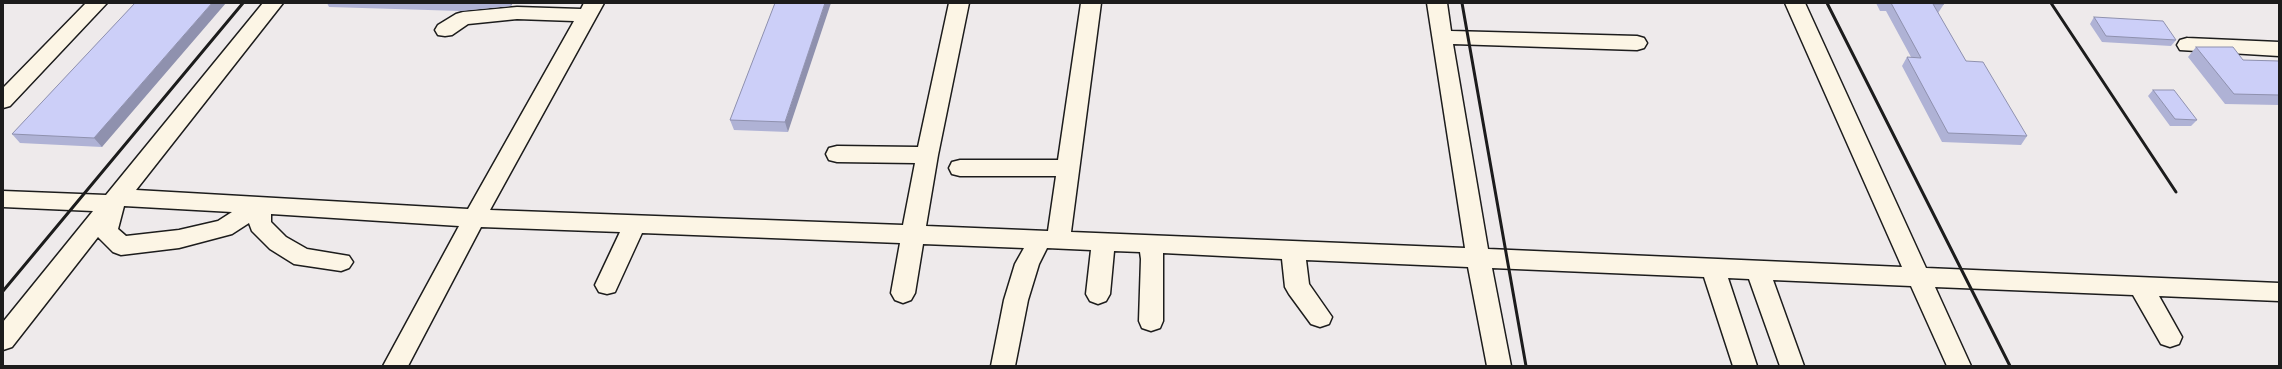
<!DOCTYPE html>
<html>
<head>
<meta charset="utf-8">
<style>
  body { margin:0 }
  #map { position:relative; width:2282px; height:369px; overflow:hidden; background:#eeeaeb; font-family:"Gochi Hand",sans-serif }
  canvas { display:block }
  .frame { position:absolute; inset:0; border:4px solid #1c1c1c; pointer-events:none }
</style>
</head>
<body>
<div id="map">
<canvas width="2282" height="369"></canvas>
<div class="frame"></div>
</div>
<script>
const ctx = document.querySelector('canvas').getContext('2d');
ctx.lineJoin = 'round';
const shape = rows => new Path2D(rows.map(r => 'M' + r).join(''));
function trace(path, color, width, dash) { ctx.strokeStyle = color; ctx.lineWidth = width; ctx.lineCap = dash ? 'butt' : 'round'; ctx.setLineDash(dash || []); ctx.stroke(path); }
function fillPath(path, color) { ctx.fillStyle = color; ctx.fill(path, 'evenodd'); }
const minor = shape([
  [86,3,107,3,10,106,3,108,3,88,86,3],
  [263,3,283,3,136,190,468,209,574,21,517,19,468,24,452,35,445,36,438,35,435,30,438,25,456,14,463,12,517,7,581,9,584,3,604,3,490,210,903,225,915,163,837,162,829,160,826,154,829,148,837,146,918,147,949,3,969,3,938,155,926,226,1048,231,1056,176,960,176,952,174,949,168,952,162,960,160,1058,160,1081,3,1101,3,1071,232,1465,248,1427,3,1447,3,1451,31,1637,36,1644,38,1647,43,1644,48,1637,50,1453,44,1488,249,1902,267,1785,3,1805,3,1926,268,2279,283,2279,301,2159,296,2182,337,2179,344,2170,347,2161,344,2133,295,1935,287,1971,366,1947,366,1911,286,1773,280,1804,366,1780,366,1749,279,1728,278,1757,366,1733,366,1704,277,1492,268,1511,366,1487,366,1468,267,1306,260,1309,284,1332,317,1329,324,1320,327,1311,324,1289,294,1285,287,1282,259,1163,253,1163,321,1160,328,1151,331,1142,328,1139,321,1141,259,1140,252,1114,251,1110,294,1106,301,1098,304,1090,301,1086,294,1091,250,1047,248,1039,264,1028,300,1015,366,991,366,1004,300,1015,264,1024,248,923,244,915,293,911,300,903,303,895,300,891,293,900,243,642,233,615,292,607,294,599,292,595,285,620,232,481,227,408,366,383,366,459,226,271,214,271,222,286,237,307,249,349,256,353,262,349,268,341,271,294,264,270,249,252,231,249,223,232,234,179,248,121,255,113,252,98,237,12,347,3,350,3,322,93,211,3,207,3,191,106,195,263,3],
  [124,206,232,212,218,221,179,230,126,236,118,229,124,206],
  [2187,38,2279,42,2279,56,2180,50,2177,45,2180,40,2187,38]
]);
const rail = shape([
  [1462,3,1526,366],
  [1827,3,2010,366],
  [2051,3,2176,192],
  [3,291,243,3]
]);
const wall = shape([
  [135,3,102,147,20,143,12,134],
  [327,3,513,3,511,6,461,11,329,7],
  [775,3,788,132,734,130,730,120],
  [1876,3,1943,3,1944,4,1938,13,1966,61,2027,136,2021,145,1942,142,1902,66,1907,57,1911,57,1886,11,1880,11],
  [2094,17,2176,40,2171,46,2102,42,2090,24],
  [2196,47,2243,60,2279,61,2279,105,2225,104,2188,57],
  [2153,90,2197,120,2191,126,2170,126,2148,96]
]);
const shadedWall = shape([
  [212,3,226,3,102,147,94,138],
  [510,3,513,3,511,6],
  [825,3,831,3,788,132,785,122]
]);
const building = shape([
  [135,3,212,3,94,138,12,134,135,3],
  [775,3,825,3,785,122,730,120,775,3],
  [1891,3,1943,3,1944,4,1933,4,1966,61,1983,62,2027,136,1948,133,1907,57,1921,58,1891,3],
  [2094,17,2163,21,2176,40,2106,36,2094,17],
  [2196,47,2233,47,2243,60,2279,61,2279,95,2234,94,2196,47],
  [2153,90,2174,90,2197,120,2175,119,2153,90]
]);
trace(minor, '#1c1c1c', 3);
fillPath(minor, '#fcf5e5');
trace(rail, '#1c1c1c', 3);
fillPath(wall, '#afb2d5');
fillPath(shadedWall, '#8f91ae');
fillPath(building, '#cccff8');
trace(building, '#8f91ae', 1);
</script>
</body>
</html>
